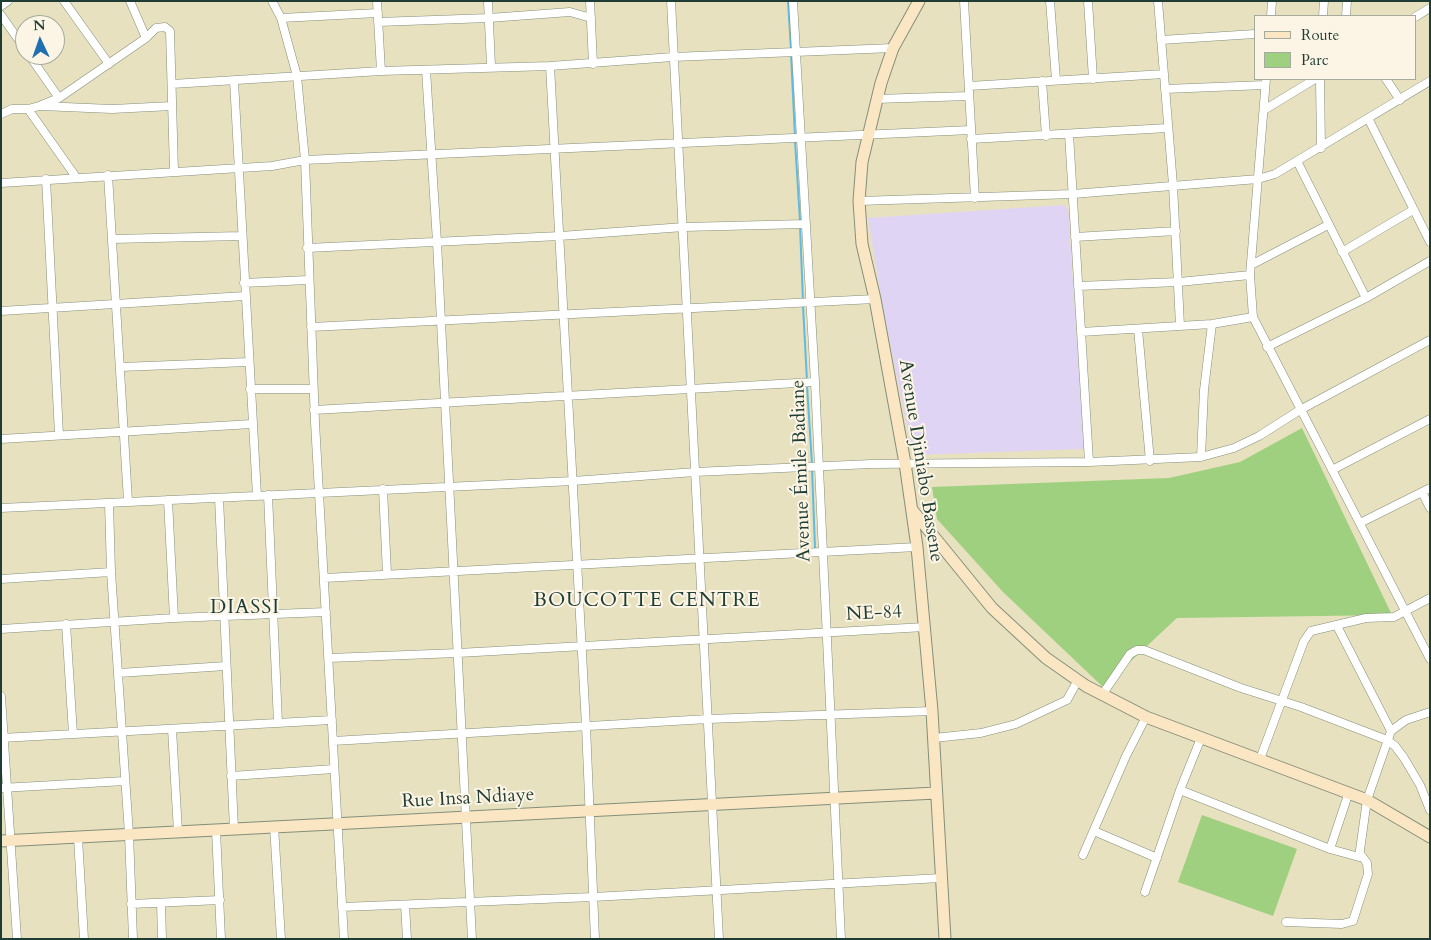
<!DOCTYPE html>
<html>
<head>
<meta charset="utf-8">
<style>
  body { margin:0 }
  #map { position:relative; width:1431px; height:940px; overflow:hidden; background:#e7e1bf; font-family:Cardo,serif }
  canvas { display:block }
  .frame { position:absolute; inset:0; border:2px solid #1f3d34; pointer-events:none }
  .legend { position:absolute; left:1254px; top:15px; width:162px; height:65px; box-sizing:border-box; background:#fcf5e5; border:1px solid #a4ab9e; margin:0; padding:6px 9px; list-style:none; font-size:15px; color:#1f3d34 }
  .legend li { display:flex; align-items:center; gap:10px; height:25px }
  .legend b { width:25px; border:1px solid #a4ab9e }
  .north { position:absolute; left:15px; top:15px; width:50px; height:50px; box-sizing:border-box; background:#fcf5e5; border:1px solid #a4ab9e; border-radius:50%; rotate:357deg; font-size:14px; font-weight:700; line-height:20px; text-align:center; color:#1f3d34 }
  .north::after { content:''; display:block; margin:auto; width:18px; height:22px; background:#1f6fb2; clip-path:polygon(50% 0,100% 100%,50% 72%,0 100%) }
</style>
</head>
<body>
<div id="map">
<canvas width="1431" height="940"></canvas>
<div class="frame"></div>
<ul class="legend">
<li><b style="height:6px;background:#fbe6c4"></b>Route</li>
<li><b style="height:14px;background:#9fd07f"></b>Parc</li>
</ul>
<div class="north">N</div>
</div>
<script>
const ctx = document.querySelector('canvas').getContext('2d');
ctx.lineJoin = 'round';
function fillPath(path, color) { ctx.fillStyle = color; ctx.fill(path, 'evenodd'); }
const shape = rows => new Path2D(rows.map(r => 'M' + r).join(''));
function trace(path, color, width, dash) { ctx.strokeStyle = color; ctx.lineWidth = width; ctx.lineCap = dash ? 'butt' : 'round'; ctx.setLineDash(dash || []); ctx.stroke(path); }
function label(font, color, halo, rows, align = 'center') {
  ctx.font = font + ' Cardo,serif'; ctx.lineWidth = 4; ctx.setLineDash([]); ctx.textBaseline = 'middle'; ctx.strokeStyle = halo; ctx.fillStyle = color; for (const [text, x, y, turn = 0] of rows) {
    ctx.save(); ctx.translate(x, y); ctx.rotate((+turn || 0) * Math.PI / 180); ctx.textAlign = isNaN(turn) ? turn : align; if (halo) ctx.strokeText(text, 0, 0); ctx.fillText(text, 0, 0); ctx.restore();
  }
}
const built = shape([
  [1064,205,1068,209,1084,449,913,455,882,303,868,218]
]);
const green = shape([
  [1302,428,1392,615,1177,618,1103,687,1003,592,937,519,932,487,1169,478,1240,462],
  [1202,815,1297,849,1273,916,1178,882]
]);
const stream = shape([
  [788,1,791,49],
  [791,54,795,137],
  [795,141,800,221],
  [800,226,803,301],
  [803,306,807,381],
  [807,386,812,464],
  [812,468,815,548]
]);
const street = shape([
  [64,1,109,64],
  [130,1,146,38],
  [272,1,281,18,297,76,305,160,315,422,344,939],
  [377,1,381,71],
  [488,1,491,66],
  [590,1,593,64],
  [671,1,719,939],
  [793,1,815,382,841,939],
  [964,1,975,198],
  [1050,1,1056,80],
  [1088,1,1093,79],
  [1158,1,1173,185,1180,326],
  [1,6,8,1],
  [1,15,25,49],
  [1271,16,1272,1],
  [1323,16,1324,1],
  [1346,16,1347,1],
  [1415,17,1430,8],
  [281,18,378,13],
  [378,22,489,18,570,12,591,18],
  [1161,40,1255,34],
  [29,55,59,98],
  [550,66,586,726,595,939],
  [426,70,437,242,472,939],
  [1266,79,1250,275,1253,317,1430,659],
  [1320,79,1321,148],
  [1386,79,1400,100],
  [234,81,257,496],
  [1042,81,1046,136],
  [172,84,381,71,550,66,673,57,893,48],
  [969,86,1164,74],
  [1165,89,1265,85],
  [876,99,969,96],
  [41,106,112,109,172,106],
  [28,109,76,177],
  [1264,110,1315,79],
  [1,114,12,109,28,109,39,106,59,98,146,38,156,28,165,27,170,31,174,171],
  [1369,120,1430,242],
  [1069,134,1089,462],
  [971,139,1168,128],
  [1297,161,1366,298],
  [108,175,128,501],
  [46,179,59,435],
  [1,183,272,166,305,160,971,130],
  [859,201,1073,194,1258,179,1275,174,1430,81],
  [1075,237,1176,231],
  [113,239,241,236],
  [307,248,560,236,684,227,806,224],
  [1342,252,1413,210],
  [1251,265,1328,225],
  [244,283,308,280],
  [1078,286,1179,282,1250,275],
  [1,311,245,296],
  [311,327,875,299],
  [1138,329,1150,461],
  [1081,332,1212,324,1253,317],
  [1267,347,1366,298,1430,261],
  [121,367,248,362],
  [250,389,313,389],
  [314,410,815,382],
  [1,439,252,424],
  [1201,457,1204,390,1212,324],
  [1332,470,1430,419],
  [383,489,387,574],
  [1422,492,1430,508],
  [268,495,278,723],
  [219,498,234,829],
  [168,500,174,618],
  [109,503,111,572,129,834,133,939],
  [1,508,573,481,695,472,871,464,1089,462,1201,457,1234,448,1259,436,1300,410,1430,340],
  [1360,523,1430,488],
  [324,578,917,547],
  [1,579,111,572],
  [66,624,73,734],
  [1337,626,1391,731],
  [1,629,174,618,326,612],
  [329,658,458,653,925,627],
  [119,673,226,666],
  [1102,695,1130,654,1137,650,1144,650,1241,688,1301,707,1387,740,1395,746,1404,758,1420,785,1430,810],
  [1,696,17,939],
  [172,729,178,832],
  [1,738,332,720],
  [934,738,981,733,1016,724,1067,700,1078,680],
  [333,741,708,719,932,711],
  [1260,759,1304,641,1311,631,1366,618,1394,617,1430,598],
  [231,776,334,769],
  [1,788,125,781],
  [1180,790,1330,849,1359,857,1367,800,1391,731,1406,720,1430,712],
  [274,826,281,939],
  [216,830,221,939],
  [1094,831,1157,858],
  [78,838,84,939],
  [1330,849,1348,795],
  [1083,855,1126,756,1146,717],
  [1145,892,1180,790,1201,738],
  [161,903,162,939],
  [131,904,220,900],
  [405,905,407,939],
  [342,907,593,897,941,878],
  [1286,922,1342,924,1353,921,1368,874,1367,863,1361,855]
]);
const secondary = shape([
  [919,1,893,48,881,83,862,162,859,201,862,244,875,299,905,463,917,547,932,711,945,939],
  [913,511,992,608,1046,658,1086,686,1146,717,1367,800,1430,837],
  [1,841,936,793]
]);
const streetNames = [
  ["Avenue Djiniabo Bassene",920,461,81],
  ["Avenue Émile Badiane",802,471,-92],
  ["NE-84",874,614,-3],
  ["Rue Insa Ndiaye",468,799,-3]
];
const neighbourhoodNames = [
  ["BOUCOTTE CENTRE",647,601],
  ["DIASSI",245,608]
];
fillPath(built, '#e0d4f4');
fillPath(green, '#9fd07f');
trace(stream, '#60bbde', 2);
trace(street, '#838f7a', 9);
trace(secondary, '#838f7a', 13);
trace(street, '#fff', 8);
trace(secondary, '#fbe6c4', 11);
label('19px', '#1f3d34', '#fcf5e5', streetNames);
ctx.letterSpacing = '1px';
label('20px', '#1f3d34', '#fcf5e5', neighbourhoodNames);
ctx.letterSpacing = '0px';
</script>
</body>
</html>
